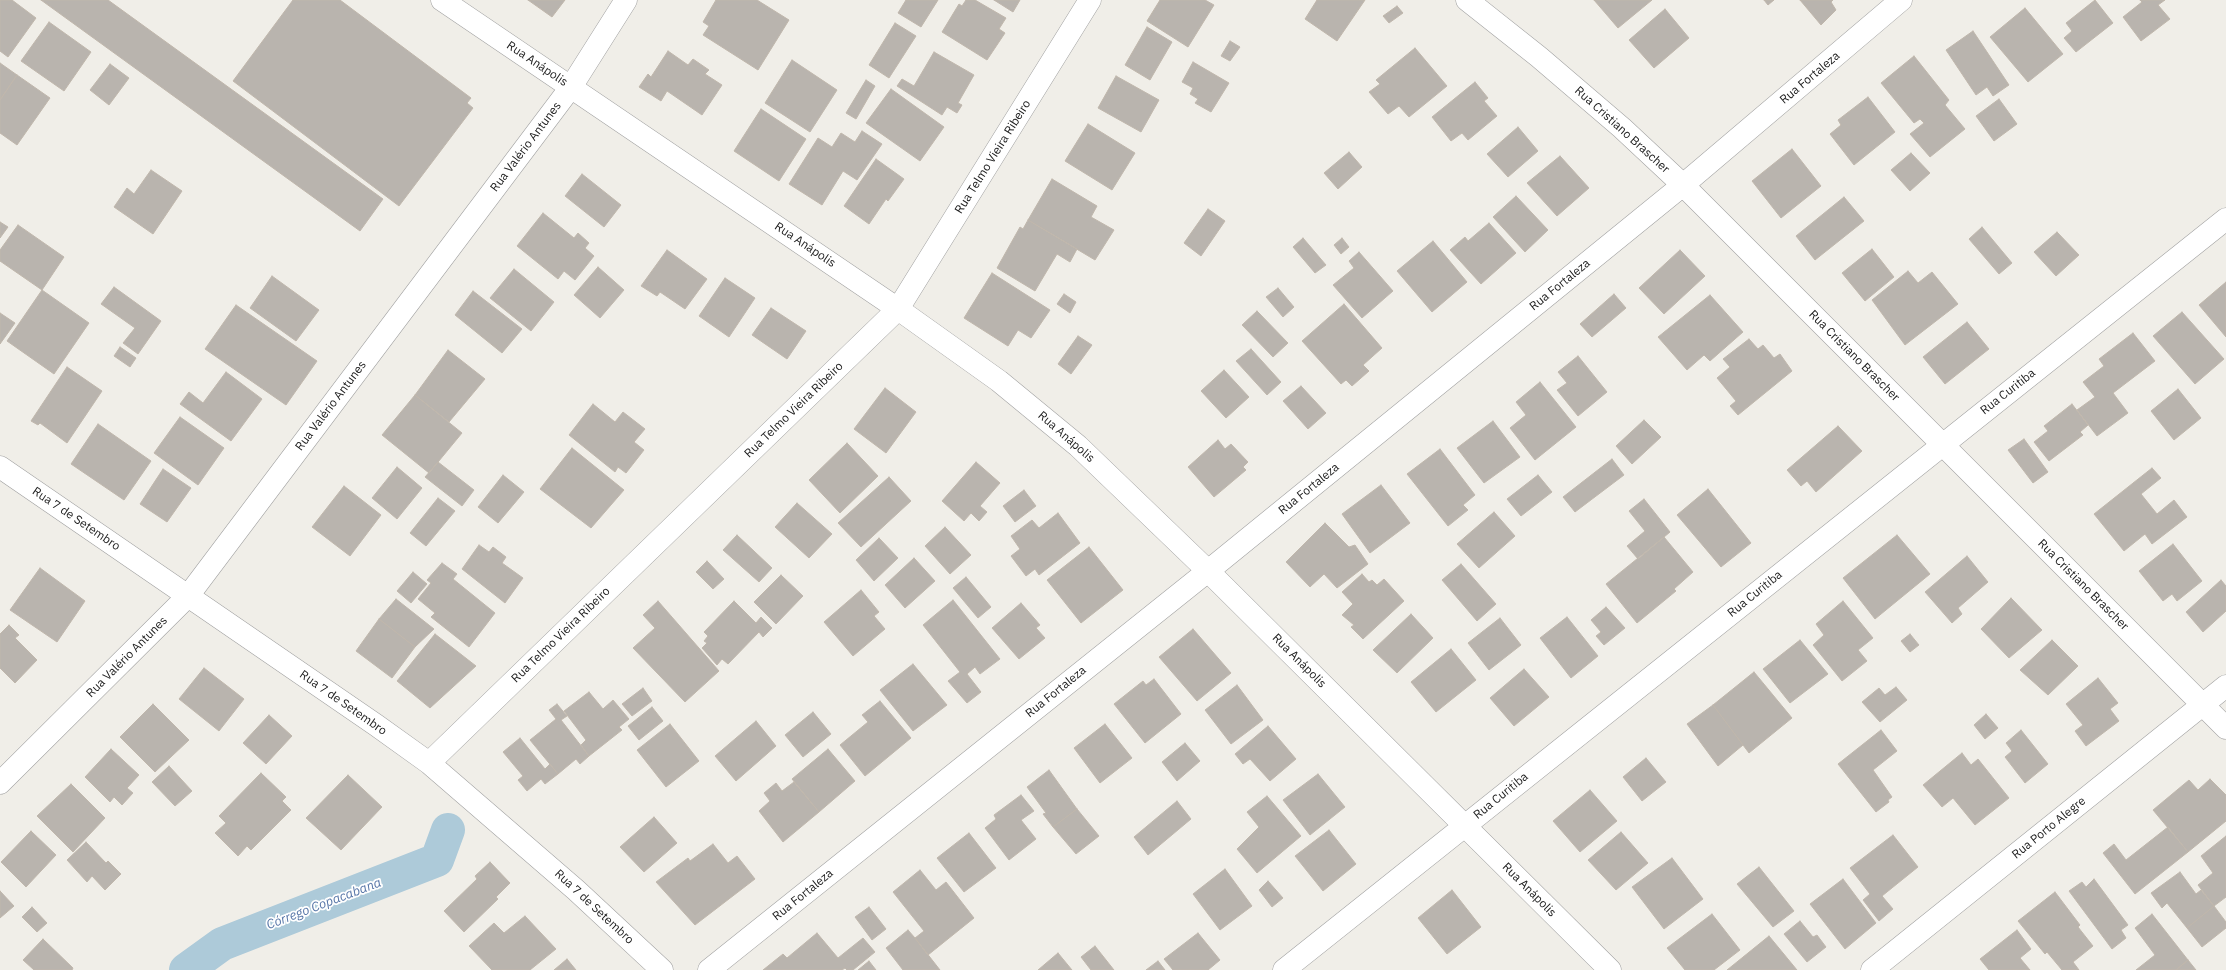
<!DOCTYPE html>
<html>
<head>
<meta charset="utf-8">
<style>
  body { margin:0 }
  canvas { display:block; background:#f0eee8 }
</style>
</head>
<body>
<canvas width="2226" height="970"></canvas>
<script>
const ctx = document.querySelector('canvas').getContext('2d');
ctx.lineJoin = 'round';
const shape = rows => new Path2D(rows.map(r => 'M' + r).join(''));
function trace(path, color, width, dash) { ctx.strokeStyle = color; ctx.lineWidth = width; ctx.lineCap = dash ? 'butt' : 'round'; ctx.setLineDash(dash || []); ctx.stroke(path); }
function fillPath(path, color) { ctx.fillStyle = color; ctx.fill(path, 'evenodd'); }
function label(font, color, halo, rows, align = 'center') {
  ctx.font = font + ' "IBM Plex Sans",sans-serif'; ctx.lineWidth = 3.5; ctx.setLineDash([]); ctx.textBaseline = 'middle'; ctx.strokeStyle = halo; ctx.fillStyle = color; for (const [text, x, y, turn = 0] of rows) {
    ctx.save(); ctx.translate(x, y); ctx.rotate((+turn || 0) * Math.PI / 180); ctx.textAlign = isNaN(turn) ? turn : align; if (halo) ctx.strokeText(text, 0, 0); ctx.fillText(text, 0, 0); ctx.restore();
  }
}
const canal = shape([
  [186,970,222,944,437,860,448,830]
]);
const building = shape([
  [0,0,12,0,36,18,8,57,0,51,0,0],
  [41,0,108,0,383,199,360,231,41,0],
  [293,0,340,0,471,98,467,103,473,108,399,206,233,81,293,0],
  [528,0,565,0,552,17,528,0],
  [716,0,757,0,789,20,758,70,703,35,709,26,703,22,716,0],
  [906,0,938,0,921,27,898,13,906,0],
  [966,0,975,0,1006,18,999,29,1005,33,987,60,942,32,959,4,962,6,966,0],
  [994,0,1020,0,1013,12,994,0],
  [1160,0,1205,0,1214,5,1188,47,1147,21,1160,0],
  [1317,0,1365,0,1337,41,1305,19,1317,0],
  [1594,0,1652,0,1618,28,1594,0],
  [1764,0,1774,0,1768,5,1764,0],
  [1800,0,1833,0,1831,2,1836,10,1821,25,1800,0],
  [2095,0,2113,23,2076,52,2064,38,2072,31,2066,23,2095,0],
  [2140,0,2165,0,2158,5,2170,19,2141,41,2123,17,2142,2,2140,0],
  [1397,6,1403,13,1389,23,1383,16,1397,6],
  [2025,8,2063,54,2028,82,1990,37,2025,8],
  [1665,9,1689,38,1654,68,1629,40,1665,9],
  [49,22,91,52,64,91,21,61,49,22],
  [895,23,916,36,889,78,869,65,895,23],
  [1147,27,1172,42,1150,80,1125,65,1147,27],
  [1973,31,2009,85,1993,96,1987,87,1976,95,1946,50,1973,31],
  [1230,41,1240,47,1230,61,1221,56,1230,41],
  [1415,48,1447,86,1409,117,1399,106,1388,114,1369,92,1380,84,1376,80,1415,48],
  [668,51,688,65,693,59,709,70,705,74,722,85,702,115,667,91,661,101,639,87,648,74,651,77,668,51],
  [934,52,974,75,958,103,962,105,957,113,947,107,942,115,897,86,902,79,914,86,934,52],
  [1914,56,1949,100,1945,105,1965,129,1930,157,1910,134,1924,123,1920,119,1914,123,1881,83,1914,56],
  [792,60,837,90,810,132,765,103,792,60],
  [1193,62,1229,83,1211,112,1195,103,1198,99,1190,94,1193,88,1182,82,1193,62],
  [0,63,17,75,0,100,0,63],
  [110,64,129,78,109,105,90,90,110,64],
  [17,75,50,98,17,145,0,133,0,100,17,75],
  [1116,76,1159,100,1141,132,1098,108,1116,76],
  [866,80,875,86,856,119,846,113,866,80],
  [1475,82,1488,98,1484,101,1497,116,1468,140,1462,133,1451,141,1432,117,1475,82],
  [891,89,944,127,920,161,866,123,891,89],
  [1868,97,1895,132,1854,165,1830,134,1841,125,1838,120,1868,97],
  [1999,99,2017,124,1994,141,1976,116,1999,99],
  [761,109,806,139,779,181,734,151,761,109],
  [1088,124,1135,153,1112,190,1065,161,1088,124],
  [1518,127,1538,151,1508,177,1487,154,1518,127],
  [862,131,882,144,857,180,843,171,822,205,789,184,818,138,832,147,841,133,855,142,862,131],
  [1792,149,1821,186,1781,218,1752,181,1792,149],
  [1349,152,1362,167,1338,189,1324,173,1349,152],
  [1911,153,1930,173,1910,191,1891,170,1911,153],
  [1560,156,1589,188,1557,216,1527,183,1560,156],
  [876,159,904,179,888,201,886,199,869,224,844,206,876,159],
  [151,170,182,191,153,234,114,207,127,188,134,194,151,170],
  [582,174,621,205,604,227,565,196,582,174],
  [1052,179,1097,206,1091,217,1114,230,1095,260,1028,220,1052,179],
  [1516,196,1548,230,1525,252,1493,217,1516,196],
  [1844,197,1864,221,1815,260,1796,236,1844,197],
  [1208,209,1225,221,1201,256,1184,243,1208,209],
  [543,213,574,238,578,233,589,243,585,248,594,256,575,280,564,271,558,279,517,246,543,213],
  [1028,220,1077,249,1070,262,1057,254,1035,291,997,268,1020,227,1023,229,1028,220],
  [0,222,8,227,0,238,0,222],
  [1489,223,1516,253,1481,284,1450,250,1465,237,1468,241,1489,223],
  [18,225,64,257,42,290,0,261,0,250,18,225],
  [1982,227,2012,263,1999,274,1969,239,1982,227],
  [2057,232,2079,255,2056,276,2034,252,2057,232],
  [1303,238,1326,265,1315,273,1293,247,1303,238],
  [1342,238,1349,247,1341,254,1334,245,1342,238],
  [1433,241,1467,282,1432,312,1397,271,1433,241],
  [1872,249,1894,277,1865,301,1842,273,1872,249],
  [667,250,707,279,685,309,660,292,657,296,641,286,667,250],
  [1680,250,1705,276,1664,314,1639,288,1680,250],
  [1359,252,1393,291,1362,318,1333,285,1354,268,1349,261,1359,252],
  [598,267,624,290,600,318,574,295,598,267],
  [514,269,554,302,531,331,490,298,514,269],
  [1908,271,1918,283,1932,272,1958,304,1905,345,1872,300,1908,271],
  [992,273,1050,310,1031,338,1018,330,1008,346,964,318,992,273],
  [272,276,319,310,296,341,250,308,272,276],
  [725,278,755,298,729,337,699,316,725,278],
  [2226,282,2226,337,2199,305,2226,282],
  [114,287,161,321,138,354,123,343,135,328,101,304,114,287],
  [1278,288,1294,307,1283,317,1266,297,1278,288],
  [42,290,89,323,54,374,7,341,42,290],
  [473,291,522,329,502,353,455,315,473,291],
  [1064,294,1076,302,1070,313,1057,304,1064,294],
  [1614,294,1626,308,1592,337,1580,324,1614,294],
  [1710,295,1743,332,1710,361,1704,355,1687,370,1658,337,1710,295],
  [1344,304,1382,348,1363,365,1369,371,1352,386,1346,380,1341,384,1302,341,1344,304],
  [236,305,317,361,286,405,205,349,236,305],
  [771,308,806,331,787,359,752,335,771,308],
  [1257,311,1288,343,1273,357,1242,325,1257,311],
  [2182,312,2224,359,2195,384,2153,336,2182,312],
  [0,313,15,323,0,344,0,313],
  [1967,322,1989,349,1945,384,1923,357,1967,322],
  [2133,333,2155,361,2113,393,2128,413,2097,436,2077,410,2095,397,2083,382,2104,366,2099,359,2133,333],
  [1078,336,1092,345,1071,374,1058,364,1078,336],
  [1749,339,1758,349,1763,345,1774,358,1780,354,1792,371,1738,415,1730,406,1736,401,1717,378,1730,367,1723,359,1749,339],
  [120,347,136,358,130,367,114,356,120,347],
  [1251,349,1281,382,1267,395,1236,361,1251,349],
  [448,350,485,379,449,422,415,395,448,350],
  [1578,356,1607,392,1578,416,1557,390,1567,383,1558,372,1578,356],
  [67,367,102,391,67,443,40,423,38,425,31,421,67,367],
  [1224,370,1249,397,1226,418,1201,391,1224,370],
  [226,372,262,399,231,441,180,404,189,392,203,403,226,372],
  [1540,382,1576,427,1535,460,1510,428,1526,415,1516,402,1540,382],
  [1301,386,1326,413,1308,429,1283,401,1301,386],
  [885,388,916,412,886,453,854,429,885,388],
  [2178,389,2201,418,2174,440,2151,411,2178,389],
  [415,395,462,433,429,473,382,435,415,395],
  [593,404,615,422,623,412,645,429,634,442,644,450,626,473,618,467,615,472,569,435,593,404],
  [2072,404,2088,425,2080,432,2083,435,2049,461,2034,442,2048,431,2044,426,2072,404],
  [180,417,224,448,198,485,154,453,180,417],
  [1644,420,1661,437,1632,464,1616,446,1644,420],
  [1493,421,1520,457,1484,483,1457,448,1493,421],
  [98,424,151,461,124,500,71,464,98,424],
  [1838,426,1862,451,1816,492,1807,481,1801,486,1787,470,1838,426],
  [2024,439,2048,472,2033,483,2008,450,2024,439],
  [1218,440,1225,449,1231,444,1248,462,1243,467,1246,470,1214,497,1188,467,1218,440],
  [847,443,878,476,840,513,809,480,847,443],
  [572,448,624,490,591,528,540,489,572,448],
  [1440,449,1475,495,1463,505,1468,510,1448,526,1407,474,1440,449],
  [1612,459,1624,475,1575,512,1563,497,1612,459],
  [438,462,474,490,462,506,425,477,438,462],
  [976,462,1000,483,980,506,987,512,979,521,971,513,964,521,942,501,976,462],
  [397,467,422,488,397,519,372,498,397,467],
  [2152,468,2161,478,2141,494,2157,514,2174,500,2187,517,2152,544,2145,534,2124,551,2094,514,2152,468],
  [163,469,191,488,167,522,140,504,163,469],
  [503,475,524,492,498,523,478,507,503,475],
  [1538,475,1552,492,1521,516,1507,499,1538,475],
  [889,477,911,501,861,547,838,523,889,477],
  [1381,485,1410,523,1370,553,1342,514,1381,485],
  [344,486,381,515,350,556,312,527,344,486],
  [1708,489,1751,543,1721,567,1677,515,1708,489],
  [1024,490,1036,506,1015,522,1003,506,1024,490],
  [438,498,455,511,426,546,410,533,438,498],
  [1644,499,1670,532,1638,559,1627,546,1645,531,1629,511,1644,499],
  [797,503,832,534,809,558,775,527,797,503],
  [1494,512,1515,536,1479,568,1457,544,1494,512],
  [1058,513,1080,543,1039,575,1035,569,1026,576,1011,556,1020,549,1011,536,1032,520,1039,528,1058,513],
  [1325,523,1349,547,1355,545,1368,564,1337,588,1324,574,1310,587,1286,562,1325,523],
  [945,527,971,555,950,574,925,546,945,527],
  [737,535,772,568,759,582,723,550,737,535],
  [1897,535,1930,574,1875,619,1843,578,1897,535],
  [1664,537,1693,572,1674,589,1676,591,1637,623,1606,584,1664,537],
  [879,538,898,558,874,581,856,560,879,538],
  [2173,544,2202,581,2177,601,2172,594,2163,601,2139,571,2173,544],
  [479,545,489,552,493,547,506,557,502,563,523,578,505,603,462,569,479,545],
  [1089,547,1123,590,1081,623,1047,580,1089,547],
  [1967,556,1988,582,1958,608,1962,614,1952,623,1925,592,1967,556],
  [914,558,935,581,905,608,885,585,914,558],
  [707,561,724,579,713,589,696,572,707,561],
  [442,563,457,574,453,579,495,613,469,647,431,617,435,613,418,599,431,583,427,580,442,563],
  [1461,564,1496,604,1477,621,1442,580,1461,564],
  [40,568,85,601,57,642,10,610,40,568],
  [413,572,427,584,411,603,397,591,413,572],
  [1362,574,1369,582,1372,580,1377,585,1384,579,1404,601,1363,639,1351,627,1354,625,1342,615,1353,604,1342,592,1362,574],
  [781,575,803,596,776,624,754,602,781,575],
  [966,577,991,607,978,618,953,588,966,577],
  [2221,580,2226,586,2226,611,2203,632,2186,612,2221,580],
  [861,590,879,612,874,616,885,629,853,656,824,622,861,590],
  [2011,598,2042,630,2009,658,1981,629,2011,598],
  [396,599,434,629,415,647,379,619,396,599],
  [953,600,1000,659,980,674,975,667,967,674,981,692,967,703,948,681,960,672,923,625,953,600],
  [658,601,719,671,685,702,633,648,655,628,643,615,658,601],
  [734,601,756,623,761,617,772,628,763,637,759,632,728,664,722,659,717,665,702,648,707,643,704,641,708,636,704,632,734,601],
  [1843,601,1873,638,1858,650,1867,661,1842,681,1813,645,1824,635,1816,624,1843,601],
  [1021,603,1040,625,1036,628,1045,638,1019,659,992,628,1021,603],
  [1606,607,1625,628,1604,645,1596,636,1601,632,1591,620,1606,607],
  [1411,614,1433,638,1397,673,1373,650,1411,614],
  [1567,617,1598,656,1571,678,1540,638,1567,617],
  [1500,618,1521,645,1489,670,1468,643,1500,618],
  [379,619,415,647,392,678,356,651,379,619],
  [9,625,19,635,15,638,37,660,15,683,0,668,0,634,9,625],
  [1193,629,1231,673,1197,701,1159,657,1193,629],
  [435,634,476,666,430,708,397,681,435,634],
  [1910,634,1919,645,1910,652,1901,641,1910,634],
  [1800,640,1828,674,1790,703,1763,669,1800,640],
  [2052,640,2078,666,2048,695,2020,670,2052,640],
  [1451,649,1476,680,1436,712,1411,682,1451,649],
  [913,664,947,705,913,731,880,690,913,664],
  [204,668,244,699,219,731,179,699,204,668],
  [1524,669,1549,697,1514,726,1490,698,1524,669],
  [1754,672,1792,718,1749,753,1713,705,1754,672],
  [2098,678,2118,703,2110,709,2119,721,2086,746,2075,731,2083,725,2066,704,2098,678],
  [1154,679,1181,714,1145,743,1114,704,1143,681,1146,685,1154,679],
  [1237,685,1263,720,1231,744,1205,710,1237,685],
  [1896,687,1907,700,1880,722,1862,702,1879,688,1885,695,1896,687],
  [643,688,652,701,632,716,622,704,643,688],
  [589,692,603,709,613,700,629,719,619,727,622,730,589,756,581,745,586,740,564,711,589,692],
  [880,701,911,738,865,776,840,745,868,722,862,715,880,701],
  [153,704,189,740,155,772,120,737,153,704],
  [557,704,567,716,561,720,589,756,580,764,576,759,558,774,530,740,556,719,549,710,557,704],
  [1713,705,1743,745,1718,766,1687,724,1713,705],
  [652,707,663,721,639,740,628,726,652,707],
  [813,712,831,734,803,757,785,735,813,712],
  [1986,714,1998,728,1985,739,1974,725,1986,714],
  [269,715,292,736,266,764,243,743,269,715],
  [756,721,776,746,736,781,715,756,756,721],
  [670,724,699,761,666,787,637,750,670,724],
  [1105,724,1132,758,1100,783,1074,748,1105,724],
  [1268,726,1296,759,1270,781,1250,759,1243,764,1235,754,1268,726],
  [1881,730,1897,751,1873,770,1892,797,1888,800,1889,802,1876,812,1838,764,1881,730],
  [2021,730,2048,764,2025,783,2005,757,2012,751,2006,743,2021,730],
  [520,738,545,769,550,764,558,774,545,784,541,779,527,791,518,780,523,776,503,752,520,738],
  [1185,743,1200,761,1177,781,1162,762,1185,743],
  [111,749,139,775,127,788,133,793,122,805,114,797,110,802,85,777,111,749],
  [828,749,855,781,819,812,792,779,828,749],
  [1962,753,1971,765,1978,759,2009,798,1975,825,1953,798,1942,807,1923,785,1962,753],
  [1646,758,1666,782,1642,801,1623,777,1646,758],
  [169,766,192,791,175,806,152,782,169,766],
  [1049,770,1077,809,1053,827,1043,814,1046,813,1027,787,1049,770],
  [261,773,286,797,282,801,291,810,251,850,247,846,238,856,215,833,226,823,219,816,261,773],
  [1318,774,1345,807,1310,835,1283,800,1318,774],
  [348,775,382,807,341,850,306,818,348,775],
  [2210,779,2226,795,2226,821,2188,852,2153,810,2189,780,2198,790,2210,779],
  [794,782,819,812,783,842,759,811,770,801,764,793,776,783,782,791,794,782],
  [71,784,105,818,73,852,37,816,71,784],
  [1590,790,1617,821,1580,852,1553,821,1590,790],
  [1021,795,1034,811,1021,820,1036,839,1009,860,985,828,996,819,994,815,1021,795],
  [1267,796,1301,836,1257,873,1237,849,1259,827,1247,812,1267,796],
  [1177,801,1191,819,1148,855,1134,837,1177,801],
  [1077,809,1099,836,1076,854,1053,827,1077,809],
  [654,817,677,843,644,872,620,847,654,817],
  [2168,827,2188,852,2135,894,2103,853,2114,844,2126,860,2168,827],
  [1329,830,1356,864,1323,891,1295,856,1329,830],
  [31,831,56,855,26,887,1,862,31,831],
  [1621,832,1648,863,1616,890,1588,860,1621,832],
  [969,833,996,868,964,892,937,858,969,833],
  [1893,835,1918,867,1882,896,1893,909,1879,921,1863,900,1870,894,1850,868,1893,835],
  [2226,836,2226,897,2214,906,2198,885,2213,873,2201,856,2226,836],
  [86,842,106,863,108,861,121,874,105,890,92,876,87,882,67,860,86,842],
  [713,844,728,863,737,856,755,879,695,925,656,882,688,858,690,861,713,844],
  [1672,858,1703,899,1664,929,1632,887,1672,858],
  [490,862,510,883,496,897,498,899,464,932,444,911,477,879,475,876,490,862],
  [1759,867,1794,911,1773,927,1737,884,1759,867],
  [1225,869,1252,906,1220,930,1193,894,1225,869],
  [920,870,936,890,946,882,974,918,928,955,915,938,924,931,893,892,920,870],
  [2180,872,2196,894,2201,890,2214,906,2187,928,2167,903,2162,908,2151,893,2180,872],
  [1843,879,1876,923,1845,949,1810,904,1843,879],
  [2094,879,2128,925,2121,930,2126,938,2112,949,2069,891,2082,882,2086,887,2094,879],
  [1268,881,1283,898,1272,907,1259,890,1268,881],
  [1452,890,1481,927,1447,954,1418,918,1452,890],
  [0,891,14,906,0,918,0,891],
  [2055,892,2080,925,2078,927,2093,946,2073,962,2079,970,2062,970,2047,952,2045,954,2018,921,2055,892],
  [2214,906,2226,922,2226,928,2202,947,2187,928,2214,906],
  [32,907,47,923,37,932,22,917,32,907],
  [869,907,886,929,872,940,855,917,869,907],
  [1712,914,1740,950,1714,970,1685,970,1667,948,1712,914],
  [2152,914,2188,960,2176,970,2136,970,2155,955,2135,928,2152,914],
  [525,916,556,949,530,970,492,970,469,946,494,923,504,933,525,916],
  [1800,921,1813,937,1817,935,1826,947,1807,962,1784,934,1800,921],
  [908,930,915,938,940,970,903,970,886,948,908,930],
  [2017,930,2031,949,2020,958,2030,970,1989,970,1980,959,2017,930],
  [817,933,838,958,863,938,875,952,853,970,847,970,845,968,842,970,763,970,783,954,787,958,817,933],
  [1198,933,1220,960,1208,970,1173,970,1164,959,1198,933],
  [1769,936,1797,970,1727,970,1769,936],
  [43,939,73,968,72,970,34,970,23,960,43,939],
  [1095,946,1114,970,1091,970,1081,957,1095,946],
  [1058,953,1072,970,1038,970,1058,953],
  [567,959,576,970,554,970,567,959],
  [2188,960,2196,970,2176,970,2188,960],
  [869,961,876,970,858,970,869,961],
  [1158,961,1165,970,1146,970,1158,961]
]);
const minor = shape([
  [442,0,898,309,999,381,1078,446,1208,571,1610,970],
  [1467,0,1539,57,1622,128,1683,185,2226,728],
  [0,467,376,725,429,763,576,890,662,970],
  [429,763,898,309,1090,0],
  [0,783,188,596,571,87,626,0],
  [709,970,1208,571,1683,185,1901,0],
  [1284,970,2226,219],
  [1872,970,2226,686]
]);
const streetNames = [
  ["Rua Anápolis",537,64,34],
  ["Rua Fortaleza",1810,78,-40],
  ["Rua Cristiano Brascher",1622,130,42],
  ["Rua Valério Antunes",526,147,-53],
  ["Rua Telmo Vieira Ribeiro",993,157,-58],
  ["Rua Anápolis",805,245,34],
  ["Rua Fortaleza",1560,285,-39],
  ["Rua Cristiano Brascher",1854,356,45],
  ["Rua Curitiba",2008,392,-38],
  ["Rua Valério Antunes",331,406,-53],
  ["Rua Telmo Vieira Ribeiro",794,410,-44],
  ["Rua Anápolis",1066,437,41],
  ["Rua Fortaleza",1309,489,-39],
  ["Rua 7 de Setembro",76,519,34],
  ["Rua Cristiano Brascher",2083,585,45],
  ["Rua Curitiba",1755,594,-39],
  ["Rua Telmo Vieira Ribeiro",561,635,-44],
  ["Rua Valério Antunes",127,657,-45],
  ["Rua Anápolis",1299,661,45],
  ["Rua Fortaleza",1056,692,-39],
  ["Rua 7 de Setembro",343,703,35],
  ["Rua Curitiba",1501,796,-39],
  ["Rua Porto Alegre",2049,828,-39],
  ["Rua Anápolis",1529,890,45],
  ["Rua Fortaleza",803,895,-39],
  ["Rua 7 de Setembro",594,907,43]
];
const waterNames = [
  ["Córrego Copacabana",324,904,-21]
];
trace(canal, '#adcad9', 34);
fillPath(building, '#b9b4ae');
trace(building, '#c0b7ac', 1);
trace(minor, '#a2a2a2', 23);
trace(minor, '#fff', 22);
label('12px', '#212121', '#fff', streetNames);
label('italic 13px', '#5675a7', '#fff', waterNames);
</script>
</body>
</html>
